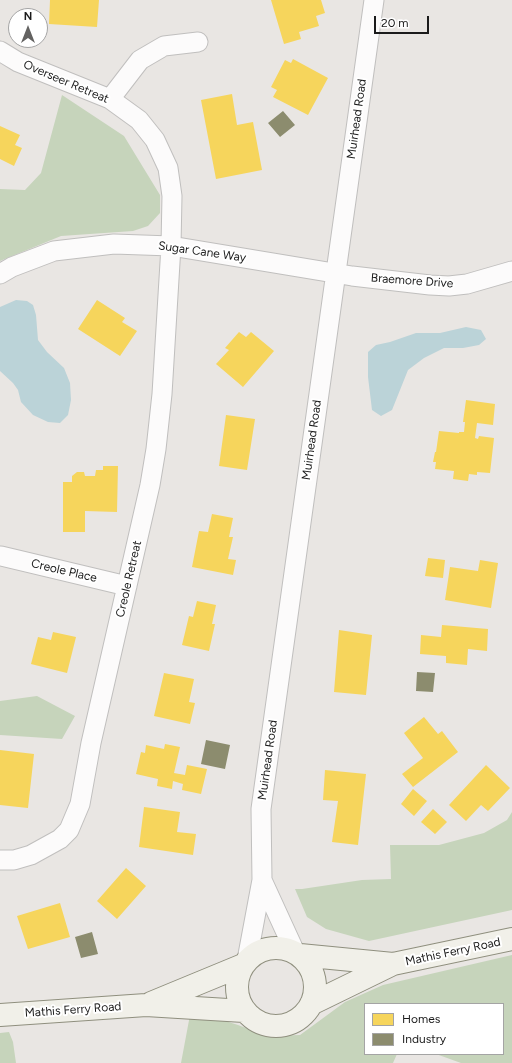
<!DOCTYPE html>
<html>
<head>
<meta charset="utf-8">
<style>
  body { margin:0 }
  #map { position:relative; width:512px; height:1063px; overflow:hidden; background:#e9e6e3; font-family:Figtree,sans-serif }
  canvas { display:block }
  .legend { position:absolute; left:364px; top:1003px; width:140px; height:52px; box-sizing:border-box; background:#fff; border:1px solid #a4a4a4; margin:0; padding:5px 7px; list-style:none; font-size:12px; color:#1b1b1b }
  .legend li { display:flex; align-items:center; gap:8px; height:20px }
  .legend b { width:20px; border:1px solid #a4a4a4 }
  .north { position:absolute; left:8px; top:8px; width:40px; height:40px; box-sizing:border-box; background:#fff; border:1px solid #a4a4a4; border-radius:50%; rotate:0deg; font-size:11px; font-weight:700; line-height:16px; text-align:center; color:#1b1b1b }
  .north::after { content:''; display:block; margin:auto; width:14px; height:18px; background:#636261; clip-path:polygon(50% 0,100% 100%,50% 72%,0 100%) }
  .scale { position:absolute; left:374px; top:16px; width:55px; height:18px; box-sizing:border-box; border:2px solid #1b1b1b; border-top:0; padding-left:5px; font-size:12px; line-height:14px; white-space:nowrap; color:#1b1b1b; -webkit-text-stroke:3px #fff; paint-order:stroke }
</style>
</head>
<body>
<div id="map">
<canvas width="512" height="1063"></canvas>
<ul class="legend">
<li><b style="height:11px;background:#f6d55c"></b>Homes</li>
<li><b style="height:11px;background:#8c8c6e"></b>Industry</li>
</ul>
<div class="north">N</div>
<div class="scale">20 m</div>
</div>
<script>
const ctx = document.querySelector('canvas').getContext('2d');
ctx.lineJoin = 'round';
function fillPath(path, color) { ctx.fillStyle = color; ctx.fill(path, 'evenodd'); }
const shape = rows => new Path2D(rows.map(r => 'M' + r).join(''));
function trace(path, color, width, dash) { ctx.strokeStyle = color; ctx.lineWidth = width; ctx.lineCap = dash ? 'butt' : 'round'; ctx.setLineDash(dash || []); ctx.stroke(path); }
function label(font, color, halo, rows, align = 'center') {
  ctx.font = font + ' Figtree,sans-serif'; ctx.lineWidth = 4; ctx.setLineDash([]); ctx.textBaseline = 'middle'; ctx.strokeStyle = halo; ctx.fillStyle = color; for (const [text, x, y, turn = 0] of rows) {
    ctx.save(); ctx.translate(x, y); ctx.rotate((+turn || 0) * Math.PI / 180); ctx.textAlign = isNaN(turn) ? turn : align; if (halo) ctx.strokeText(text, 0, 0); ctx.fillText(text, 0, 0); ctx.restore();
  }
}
const forest = shape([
  [62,95,124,136,160,195,160,213,148,226,133,231,61,236,0,261,0,189,25,190,41,173],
  [37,696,75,716,62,739,0,735,0,701],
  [512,812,512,910,369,941,326,929,307,917,295,889,302,889,362,880,391,879,390,845,439,845,484,833,507,820],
  [512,955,512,1063,461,1063,436,1054,503,1054,503,1004,365,1004,365,1054,397,1054,393,1063,181,1063,190,1015,216,1018,238,1025,267,1036,300,1035,345,1002,383,985],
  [9,1032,13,1042,16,1063,0,1063,0,1033]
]);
const water = shape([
  [16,300,27,301,33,305,36,315,38,340,47,352,64,368,70,383,71,400,68,415,60,423,48,422,33,415,21,402,18,390,13,383,0,371,0,307],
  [466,327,481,330,486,339,479,345,463,348,444,348,424,358,408,370,392,410,381,416,372,410,368,377,368,352,376,345,390,342,416,333,440,333]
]);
const homes = shape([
  [50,0,99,0,97,27,49,24],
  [271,0,321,0,325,13,316,16,319,26,299,32,301,39,284,44],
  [293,59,328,78,308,115,273,97,277,90,271,87,285,60,291,63],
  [232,94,237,125,253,122,262,170,216,179,201,100],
  [0,126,20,135,15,145,22,148,14,166,0,159],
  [97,300,125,318,122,322,137,331,120,356,78,329],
  [239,332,246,337,251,332,274,351,243,387,216,364,229,350,225,348],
  [466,400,495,404,493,425,477,423,475,438,478,439,479,436,494,438,490,473,477,472,477,475,469,474,468,481,453,479,454,471,435,469,436,462,433,462,435,452,436,452,439,431,459,433,459,432,464,432,465,422,463,422],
  [226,415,255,419,247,470,219,466],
  [103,466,118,466,117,512,85,511,85,532,63,532,63,482,72,482,72,476,77,472,84,472,85,476,95,476,96,470,103,470],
  [212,514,233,518,229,537,233,537,228,559,236,560,233,575,192,567,199,531,208,532],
  [428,558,445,560,443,578,425,576],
  [480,560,498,563,491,608,445,600,450,567,478,571],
  [197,601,216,605,212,624,215,624,209,651,182,645,189,616,193,617],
  [442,625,488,629,487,651,468,649,467,665,446,663,446,656,420,654,421,635,441,637],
  [339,630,372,635,366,695,334,692],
  [53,632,76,637,67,673,31,664,38,637,51,640],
  [164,673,194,679,189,702,195,703,190,724,154,716],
  [424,717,438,734,442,731,458,752,413,787,402,774,423,758,404,733],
  [165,744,180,747,174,773,185,775,187,765,207,769,201,794,182,790,183,784,173,781,172,789,157,786,158,779,136,774,141,752,145,753,146,745,164,749],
  [0,750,34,754,28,808,0,805],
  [486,765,510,788,488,811,481,805,466,821,449,805],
  [325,770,366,774,358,845,332,842,338,801,323,800],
  [413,789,427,801,414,816,401,804],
  [144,807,180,812,177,832,196,834,193,855,139,847],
  [433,809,447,822,435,834,421,822],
  [126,868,146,886,117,919,97,901],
  [60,903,70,937,28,949,17,916]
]);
const industry = shape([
  [283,111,295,125,280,137,268,123],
  [417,672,435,673,433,692,416,691],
  [206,740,230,745,225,769,201,764],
  [92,932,98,954,81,958,75,937]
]);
const street = shape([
  [0,51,18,62,110,99,139,120,155,140,168,168,172,196,171,246,162,394,156,449,150,485,91,743,80,804,69,830,60,839,31,855,14,860,0,860],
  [110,99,140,60,164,46,198,42],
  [0,274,12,267,54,251,114,244,171,246,352,276,430,285,449,286,467,284,512,271],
  [1,556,127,586],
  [262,880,295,952],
  [247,960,262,880,261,809,374,0]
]);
const secondary = shape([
  '237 987a39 39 0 1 1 78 0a39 39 0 1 1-78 0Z',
  [300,955,393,964],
  [151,1003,243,965],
  [311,1004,393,964,512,939],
  [0,1015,146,1005,244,1011]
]);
const streetNames = [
  ["Overseer Retreat",66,82,23],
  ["Muirhead Road",357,119,-82],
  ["Sugar Cane Way",202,252,8],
  ["Braemore Drive",412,281,4],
  ["Muirhead Road",312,440,-82],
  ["Creole Place",64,571,13],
  ["Creole Retreat",129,579,-77],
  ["Muirhead Road",268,760,-82],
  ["Mathis Ferry Road",453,952,-12],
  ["Mathis Ferry Road",73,1010,-4]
];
fillPath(forest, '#c6d4bb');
fillPath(water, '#bbd3d8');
fillPath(homes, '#f6d55c');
fillPath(industry, '#8c8c6e');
trace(street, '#c0bfbe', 21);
trace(secondary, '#8f8f7e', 24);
trace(street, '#fcfbfb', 19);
trace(secondary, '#f1f0e9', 22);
label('12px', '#1b1b1b', '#fff', streetNames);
</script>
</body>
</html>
